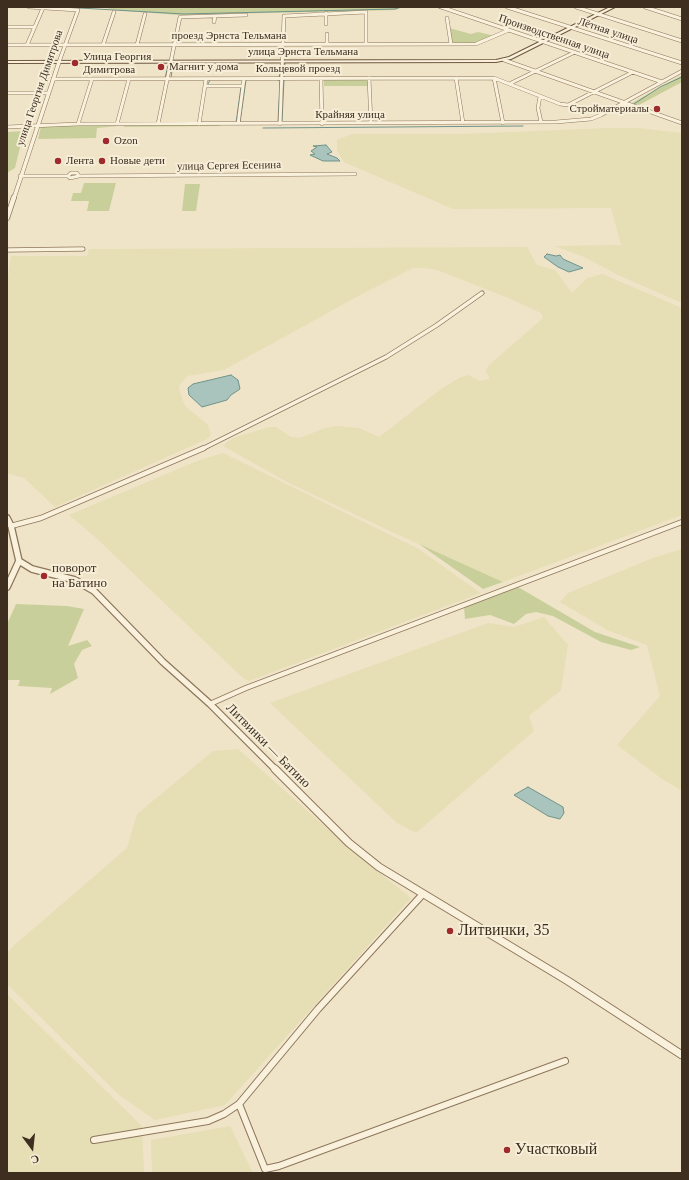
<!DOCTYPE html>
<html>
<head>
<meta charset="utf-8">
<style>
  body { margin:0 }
  #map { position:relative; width:689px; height:1180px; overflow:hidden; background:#f0e4c8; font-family:"Times New Roman",serif }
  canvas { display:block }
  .frame { position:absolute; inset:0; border:8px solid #3d2e20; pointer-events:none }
  .north { position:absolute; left:12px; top:1128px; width:40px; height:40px; -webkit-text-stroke:3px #f7eed8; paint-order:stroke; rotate:165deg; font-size:11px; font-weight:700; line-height:16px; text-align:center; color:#3d2e20 }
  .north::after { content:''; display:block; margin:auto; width:14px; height:18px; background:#3d2e20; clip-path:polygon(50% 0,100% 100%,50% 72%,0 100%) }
</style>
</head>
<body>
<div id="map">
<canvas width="689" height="1180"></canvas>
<div class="frame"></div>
<div class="north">С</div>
</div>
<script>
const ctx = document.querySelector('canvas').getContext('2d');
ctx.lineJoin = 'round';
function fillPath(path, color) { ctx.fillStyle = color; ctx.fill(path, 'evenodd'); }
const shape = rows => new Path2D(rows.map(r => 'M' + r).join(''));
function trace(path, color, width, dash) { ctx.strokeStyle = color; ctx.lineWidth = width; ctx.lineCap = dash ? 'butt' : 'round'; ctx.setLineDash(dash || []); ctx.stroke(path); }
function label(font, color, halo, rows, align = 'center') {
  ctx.font = font + ' "Times New Roman",serif'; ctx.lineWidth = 4; ctx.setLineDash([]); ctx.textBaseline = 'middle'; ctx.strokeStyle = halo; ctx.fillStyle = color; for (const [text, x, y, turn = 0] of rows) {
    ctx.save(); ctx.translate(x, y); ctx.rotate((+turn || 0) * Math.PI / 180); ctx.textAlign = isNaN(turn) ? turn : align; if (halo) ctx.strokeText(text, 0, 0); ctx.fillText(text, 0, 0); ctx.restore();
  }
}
const farmland = shape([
  [609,128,639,128,682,133,682,303,618,275,584,257,554,246,621,245,611,208,453,209,346,163,343,161,337,150,337,140,352,134,461,134],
  [527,247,537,265,555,270,572,293,587,278,602,274,682,308,682,515,503,582,392,532,289,483,223,446,226,443,233,438,269,427,276,427,291,437,300,438,325,428,338,426,359,428,379,437,441,389,461,377,469,375,480,381,490,379,486,371,488,366,543,318,541,313,511,299,437,270,425,268,413,268,362,294,224,370,187,376,179,386,180,392,185,406,208,425,211,435,207,439,55,507,24,478,7,473,7,284,11,256,87,256,89,249],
  [223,453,417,548,481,593,249,681,243,678,93,535,69,515,197,461],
  [682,549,682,791,662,779,617,745,660,696,647,645,607,630,560,602,568,593,653,558],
  [544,617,568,645,561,690,529,716,534,731,416,833,397,823,270,703,488,623,514,627],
  [238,749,356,854,411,898,225,1105,155,1120,119,1095,7,984,7,953,11,948,127,848,137,814,213,751],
  [7,994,142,1126,144,1173,7,1173],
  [230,1126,253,1173,152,1173,151,1140]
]);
const green = shape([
  [97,7,403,7,396,10,178,15,126,11],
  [449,28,471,34,478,32,495,36,476,43,452,44],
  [682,75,682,82,639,105,632,103],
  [324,79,367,79,368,86,324,86],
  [46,125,119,125,119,126,97,128,96,138,38,139,41,126],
  [125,125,219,125,220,126,125,127,123,126],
  [24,131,15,168,7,173,7,132],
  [84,183,116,183,109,211,87,211,89,201,71,201,73,193,81,193],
  [185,184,200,184,196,211,182,211],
  [419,544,503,582,483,589],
  [518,587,595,632,640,647,631,650,601,642,553,616,536,612,526,614,514,624,490,615,465,619,464,607],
  [16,604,67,606,84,609,68,646,87,640,92,646,82,650,74,664,78,678,50,694,52,688,18,686,20,680,7,680,7,624]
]);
const water = shape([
  [326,145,332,152,327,154,337,158,340,161,323,161,310,155,315,154,311,151,317,147,313,146,326,145],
  [547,254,556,256,560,255,563,259,583,268,569,272,558,267,544,257,547,254],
  [231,375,238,380,240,389,231,395,227,400,202,407,189,395,188,388,193,384,231,375],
  [528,787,563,807,564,813,560,819,548,816,514,795,528,787]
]);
const stream = shape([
  [62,7,184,14,395,9,401,7],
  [436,7,442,9],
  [165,78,168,66],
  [171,78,173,63],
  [279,78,281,69],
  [284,78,285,62],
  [278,80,280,80,278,122],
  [207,86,210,80],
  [634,104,660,87,682,77],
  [282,122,284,79],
  [236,123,241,87],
  [240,123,246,80],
  [263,128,523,126]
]);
const minorFar3 = shape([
  [29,7,78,10,59,62],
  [441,7,662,82],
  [507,7,682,63],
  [576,7,682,41],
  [645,7,682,19],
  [326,13,326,24],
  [447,18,451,44],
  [214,22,215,16],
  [7,27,35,27],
  [327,34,327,44],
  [7,45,476,44,509,30],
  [27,45,43,8],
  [103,45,114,12],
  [137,45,145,14],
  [504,60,682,123],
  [321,78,322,124],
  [369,78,371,123],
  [456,78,463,123],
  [494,78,503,123],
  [53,79,494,78,540,96,538,108,541,122],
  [511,83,575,52],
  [205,86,243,86],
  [7,93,48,93],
  [540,96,560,104,568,105,633,72],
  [78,124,92,79],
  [117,124,129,79],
  [158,124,180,17,246,15],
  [199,124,206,79],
  [238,124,244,79],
  [280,124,284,16,366,12,366,44],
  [7,127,78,124,556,122,591,119,601,115,682,71],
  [71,173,77,173,79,176,70,178,68,176,71,173],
  [20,176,68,176],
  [79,176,355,174]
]);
const minorFar2 = shape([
  [7,250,83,249],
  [202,449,386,357,437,325,482,293]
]);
const minorFar1 = shape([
  [11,526,41,518,204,448],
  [210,704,246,688,682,522]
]);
const minor = shape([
  [239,1104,265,1169,279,1166,565,1061],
  [94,1140,208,1121,224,1114,239,1104,318,1009,422,895]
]);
const tertiaryFar3 = shape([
  [14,198,59,62]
]);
const tertiaryFar2 = shape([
  [7,218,14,197]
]);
const tertiaryFar1 = shape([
  [7,518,11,526,19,561,7,587],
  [19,561,32,569,75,580,94,591,163,662,210,704,276,770]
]);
const tertiary = shape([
  [275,769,349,843,379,867,568,981,682,1055]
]);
const secondary = shape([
  [610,7,615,7,511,59,496,62,7,63,7,61,496,60,509,57,610,7]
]);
const markers = [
  [75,63,4,"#9e2a2b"],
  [161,67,4,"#9e2a2b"],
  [657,109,4,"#9e2a2b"],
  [106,141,4,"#9e2a2b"],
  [58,161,4,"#9e2a2b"],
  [102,161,4,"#9e2a2b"],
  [44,576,4,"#9e2a2b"],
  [450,931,4,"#9e2a2b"],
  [507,1150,4,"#9e2a2b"]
];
const farStreetnames = [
  ["Лётная улица",608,31,18],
  ["проезд Эрнста Тельмана",229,36],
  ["Производственная улица",554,37,19],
  ["улица Эрнста Тельмана",303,52],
  ["Кольцевой проезд",298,69],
  ["улица Георгия Димитрова",40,88,-71],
  ["Крайняя улица",350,115],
  ["улица Сергея Есенина",229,166,-1]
];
const farPoinames = [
  ["Улица Георгия",83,57],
  ["Димитрова",83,70],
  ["Магнит у дома",169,67],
  ["Стройматериалы",649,109,"right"],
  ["Ozon",114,141],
  ["Лента",66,161],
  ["Новые дети",110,161]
];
const poiNames = [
  ["поворот",52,569],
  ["на Батино",52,584]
];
const streetNames = [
  ["Литвинки — Батино",268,746,45]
];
const nearPoinames = [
  ["Литвинки, 35",458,931],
  ["Участковый",515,1150]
];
fillPath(farmland, '#e6deb5');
fillPath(green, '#c9cf9b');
fillPath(water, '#a9c4bc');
trace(water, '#6f938a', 1);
trace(stream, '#6f938a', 1);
trace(minorFar3, '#8d765c', 4);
trace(minorFar2, '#8d765c', 5);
trace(minorFar1, '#8d765c', 6);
trace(minor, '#8d765c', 8);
trace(tertiaryFar3, '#8d765c', 4.5);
trace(tertiaryFar2, '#8d765c', 6);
trace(tertiaryFar1, '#8d765c', 8);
trace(tertiary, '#8d765c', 9);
trace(secondary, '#6f573f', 2);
trace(minorFar3, '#faf1dc', 3);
trace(minorFar2, '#faf1dc', 3.5);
trace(minorFar1, '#faf1dc', 4.5);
trace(minor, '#faf1dc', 6);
trace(tertiaryFar3, '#faf1dc', 3.5);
trace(tertiaryFar2, '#faf1dc', 4.5);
trace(tertiaryFar1, '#faf1dc', 5.5);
trace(tertiary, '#faf1dc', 7);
fillPath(secondary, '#faf1dc');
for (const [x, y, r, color] of markers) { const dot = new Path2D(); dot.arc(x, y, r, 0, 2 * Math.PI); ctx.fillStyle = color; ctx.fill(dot); trace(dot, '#f7eed8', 1.5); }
label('11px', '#3d2e20', '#f7eed8', farStreetnames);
label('11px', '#3d2e20', '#f7eed8', farPoinames, 'left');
label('13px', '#3d2e20', '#f7eed8', poiNames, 'left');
label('13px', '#3d2e20', '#f7eed8', streetNames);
label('16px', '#3d2e20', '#f7eed8', nearPoinames, 'left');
</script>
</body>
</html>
